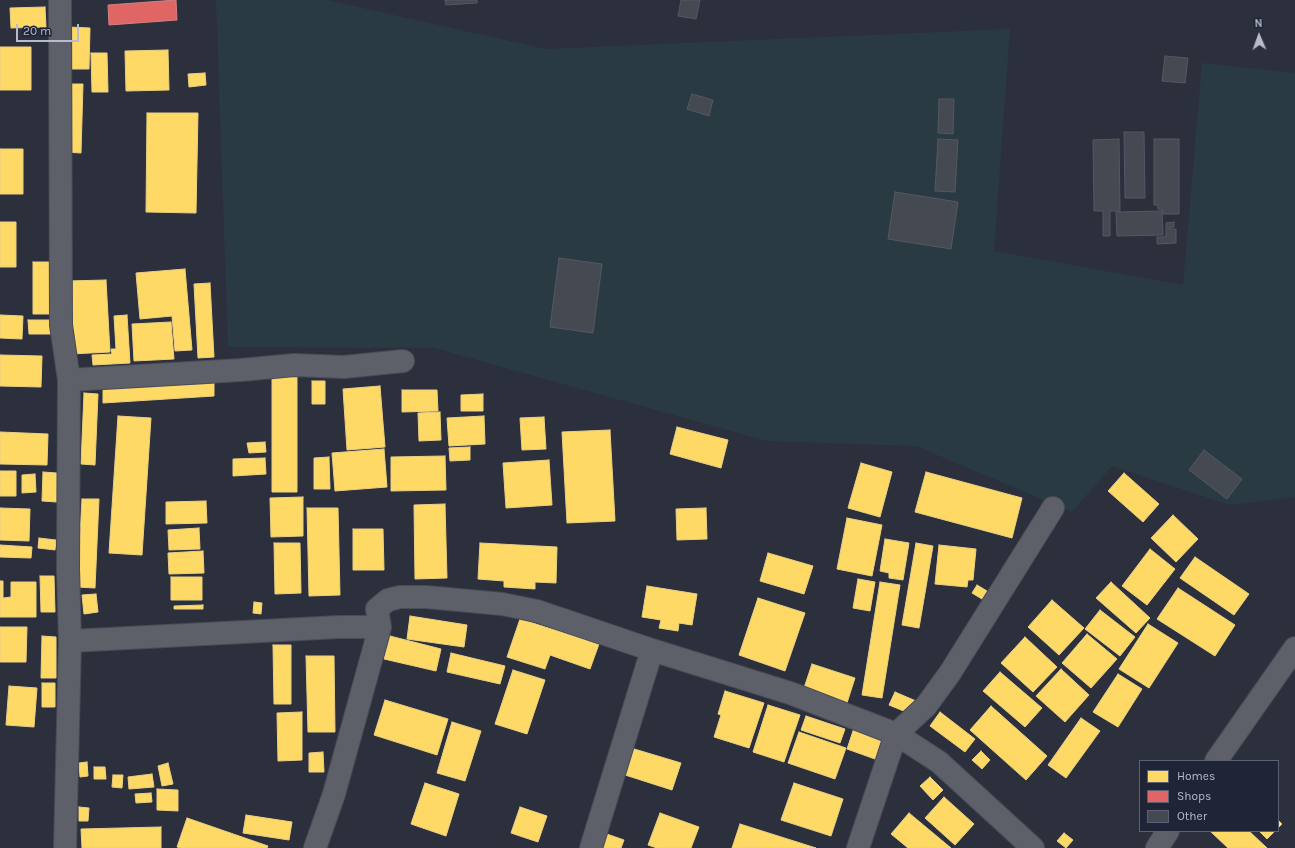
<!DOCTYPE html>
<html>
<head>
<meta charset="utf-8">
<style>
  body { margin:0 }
  #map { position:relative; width:1295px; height:848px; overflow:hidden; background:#2c303c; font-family:Karla,sans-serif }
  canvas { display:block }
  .legend { position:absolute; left:1139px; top:760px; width:140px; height:72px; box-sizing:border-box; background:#1f2437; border:1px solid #5c6073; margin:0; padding:5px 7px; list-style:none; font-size:12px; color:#b7bbcc }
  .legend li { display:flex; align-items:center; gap:8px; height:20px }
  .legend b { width:20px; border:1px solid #5c6073 }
  .north { position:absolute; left:1239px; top:16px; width:40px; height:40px; -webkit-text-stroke:3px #1f2437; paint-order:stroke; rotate:358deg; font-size:11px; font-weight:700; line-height:16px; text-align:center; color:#b7bbcc }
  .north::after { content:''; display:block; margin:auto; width:14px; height:18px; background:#b7bbcc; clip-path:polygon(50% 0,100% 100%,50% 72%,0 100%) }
  .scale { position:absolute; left:16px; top:24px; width:63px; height:18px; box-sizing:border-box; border:2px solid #b7bbcc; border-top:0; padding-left:5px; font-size:12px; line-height:14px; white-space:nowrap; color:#b7bbcc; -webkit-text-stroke:3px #1f2437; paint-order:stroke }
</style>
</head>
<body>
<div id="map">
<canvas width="1295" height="848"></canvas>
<ul class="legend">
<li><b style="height:11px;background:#ffd966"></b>Homes</li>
<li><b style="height:11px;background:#e06666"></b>Shops</li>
<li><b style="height:11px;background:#454952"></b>Other</li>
</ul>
<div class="north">N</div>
<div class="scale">20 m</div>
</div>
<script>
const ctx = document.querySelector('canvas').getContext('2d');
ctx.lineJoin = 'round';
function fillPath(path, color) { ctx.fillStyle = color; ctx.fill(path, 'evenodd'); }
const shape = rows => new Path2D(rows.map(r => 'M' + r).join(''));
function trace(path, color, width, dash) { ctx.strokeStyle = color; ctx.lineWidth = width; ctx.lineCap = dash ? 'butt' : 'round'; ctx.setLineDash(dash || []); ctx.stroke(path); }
const green = shape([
  [216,0,327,0,546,49,1010,29,994,251,1183,285,1202,63,1295,73,1295,497,1230,505,1112,466,1072,512,916,446,767,441,434,348,228,347]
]);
const homes = shape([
  [45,7,46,27,11,28,10,8,45,7],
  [69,27,90,28,89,69,68,69,69,27],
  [0,47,31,47,31,90,0,90,0,47],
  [168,50,169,90,126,91,125,51,168,50],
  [91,53,107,53,108,92,92,92,91,53],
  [205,73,206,85,189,87,188,74,205,73],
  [67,84,83,84,81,153,65,152,67,84],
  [147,113,198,113,196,213,146,212,147,113],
  [0,149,23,149,23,194,0,194,0,149],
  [0,222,16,222,16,267,0,267,0,222],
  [33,262,55,262,55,314,33,314,33,262],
  [185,269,192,350,175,351,172,316,140,319,136,273,185,269],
  [106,280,110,352,71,354,67,281,106,280],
  [210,283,214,357,198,358,194,284,210,283],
  [0,315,23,316,22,339,0,338,0,315],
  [127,315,130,363,93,365,92,355,112,354,111,349,116,349,114,316,127,315],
  [28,320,51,320,51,334,29,334,28,320],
  [171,322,174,359,134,361,132,324,171,322],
  [0,355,42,356,41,387,0,386,0,355],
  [272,377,297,377,297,492,272,492,272,377],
  [312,381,325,381,325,404,312,404,312,381],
  [214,383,214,396,103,403,103,389,214,383],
  [380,386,385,447,347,450,343,389,380,386],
  [402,390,437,390,438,411,402,412,402,390],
  [84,393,98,394,95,465,81,464,84,393],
  [483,394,483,411,461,411,461,395,483,394],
  [440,412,441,440,419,441,418,413,440,412],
  [118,416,151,418,142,555,109,553,118,416],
  [484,416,485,444,449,446,447,418,484,416],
  [544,417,546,449,522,450,520,418,544,417],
  [677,427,728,440,721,468,670,454,677,427],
  [610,430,615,521,567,523,562,432,610,430],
  [0,432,48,434,47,465,0,464,0,432],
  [265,442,266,452,249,453,247,443,265,442],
  [470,447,470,460,450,461,449,448,470,447],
  [384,449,387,487,335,491,332,453,384,449],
  [445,456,446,490,391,491,391,457,445,456],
  [329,457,330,489,314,489,314,458,329,457],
  [265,458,266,474,233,476,233,459,265,458],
  [549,460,552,505,506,508,503,463,549,460],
  [861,463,892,472,880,517,848,508,861,463],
  [0,471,16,471,16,496,0,496,0,471],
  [43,472,57,473,57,502,42,501,43,472],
  [926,472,1022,498,1012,538,915,512,926,472],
  [1124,473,1159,504,1143,522,1108,491,1124,473],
  [35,474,36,492,22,493,22,475,35,474],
  [303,497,303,536,271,537,270,498,303,497],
  [82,499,99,499,95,588,77,587,82,499],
  [206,501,207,523,166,524,166,502,206,501],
  [445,504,447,578,415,579,414,505,445,504],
  [0,508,30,509,29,541,0,540,0,508],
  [307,508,338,508,340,595,309,596,307,508],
  [706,508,707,539,677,540,676,509,706,508],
  [1173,515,1198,539,1176,562,1151,538,1173,515],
  [847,518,882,525,872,576,837,569,847,518],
  [199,528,200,549,169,550,168,530,199,528],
  [353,529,383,529,384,570,353,570,353,529],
  [39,538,56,540,55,550,38,548,39,538],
  [885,539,909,543,903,580,889,578,889,573,880,571,885,539],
  [274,543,300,543,301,593,275,594,274,543],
  [480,543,557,547,556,583,535,582,535,589,504,587,504,581,478,579,480,543],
  [916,543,933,546,919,628,902,625,916,543],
  [0,545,32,547,31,558,0,557,0,545],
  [939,545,976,549,973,580,968,580,967,587,935,584,939,545],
  [1150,549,1175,569,1147,605,1122,586,1150,549],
  [203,551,204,573,169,574,168,553,203,551],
  [768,553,813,566,804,594,760,581,768,553],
  [1195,557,1249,594,1234,615,1180,578,1195,557],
  [40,576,54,576,55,612,41,612,40,576],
  [171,577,202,577,202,600,171,600,171,577],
  [858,579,875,582,870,611,853,608,858,579],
  [0,581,3,581,3,598,11,597,11,582,36,582,36,617,0,617,0,581],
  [880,582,900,585,882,698,862,695,880,582],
  [1111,582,1150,618,1136,633,1096,598,1111,582],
  [977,585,987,591,982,599,972,593,977,585],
  [647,586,697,594,692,625,679,623,678,631,659,628,661,620,642,617,647,586],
  [1178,588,1235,625,1215,656,1157,619,1178,588],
  [96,594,98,612,84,614,82,595,96,594],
  [758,598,805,613,785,671,739,655,758,598],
  [1052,600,1084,628,1059,655,1028,627,1052,600],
  [254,602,262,603,261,614,253,613,254,602],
  [203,605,203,609,174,609,174,606,203,605],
  [1100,610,1135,637,1120,656,1085,629,1100,610],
  [410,616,467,625,464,647,407,639,410,616],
  [520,619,599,644,590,669,550,655,545,669,507,657,520,619],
  [1148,624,1178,643,1149,688,1119,669,1148,624],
  [0,627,27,627,26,662,0,662,0,627],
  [1087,634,1117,659,1091,688,1062,663,1087,634],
  [42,636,56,637,56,678,41,678,42,636],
  [390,636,441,649,436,671,384,659,390,636],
  [1025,637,1057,667,1033,692,1001,663,1025,637],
  [273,645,291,645,291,704,274,704,273,645],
  [451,653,505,666,500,684,447,672,451,653],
  [306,656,334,656,335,732,308,732,306,656],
  [812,664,855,678,846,706,803,691,812,664],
  [1061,669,1089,695,1065,722,1036,696,1061,669],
  [513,670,545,680,527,734,495,724,513,670],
  [1000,672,1042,708,1025,727,983,691,1000,672],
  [1118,674,1142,689,1118,727,1093,712,1118,674],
  [42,683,55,683,55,707,42,707,42,683],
  [9,686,37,688,34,727,6,725,9,686],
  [725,691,764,703,749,748,714,737,721,715,718,714,725,691],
  [895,692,916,701,911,714,889,705,895,692],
  [385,700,448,719,437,755,374,735,385,700],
  [768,705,800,715,784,762,753,752,768,705],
  [991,706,1047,756,1026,780,970,730,991,706],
  [302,712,302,760,278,761,277,713,302,712],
  [940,712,975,739,965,752,930,726,940,712],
  [806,716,845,729,840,743,801,730,806,716],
  [1081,718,1100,731,1066,778,1048,765,1081,718],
  [452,722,481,731,465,781,437,773,452,722],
  [854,728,882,737,875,759,847,749,854,728],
  [799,732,846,748,835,779,788,763,799,732],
  [631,748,681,763,672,790,622,774,631,748],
  [981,751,990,760,982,769,972,760,981,751],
  [323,752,324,772,309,772,309,753,323,752],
  [87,762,88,776,80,777,79,763,87,762],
  [168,763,173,784,162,786,158,766,168,763],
  [94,767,105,767,106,779,94,779,94,767],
  [152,774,154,787,129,789,128,777,152,774],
  [113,775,123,775,122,788,112,787,113,775],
  [930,777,943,790,933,800,920,786,930,777],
  [425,783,459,794,446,836,411,824,425,783],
  [794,783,843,799,831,836,781,820,794,783],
  [157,789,178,790,178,811,157,810,157,789],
  [151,793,152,802,136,803,135,794,151,793],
  [944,797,974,824,955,845,925,818,944,797],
  [79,807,89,808,88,821,79,821,79,807],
  [520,807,547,816,538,842,511,833,520,807],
  [660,813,699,827,691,848,657,848,648,845,660,813],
  [909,813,951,848,908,848,891,834,909,813],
  [246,815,292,822,289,840,243,833,246,815],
  [187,818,268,846,267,848,181,848,177,847,187,818],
  [1278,820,1282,824,1278,828,1278,820],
  [740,824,816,848,732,848,740,824],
  [161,827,161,848,82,848,81,829,161,827],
  [1210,831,1249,831,1267,848,1228,848,1210,831],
  [1259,831,1275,831,1267,839,1259,831],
  [604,833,624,840,621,848,598,848,604,833],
  [1064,833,1073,840,1066,848,1057,841,1064,833]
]);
const shops = shape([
  [176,0,177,20,109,25,108,5,176,0]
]);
const building = shape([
  [445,0,477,0,477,3,446,5,445,0],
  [681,0,700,0,696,19,678,16,681,0],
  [1165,56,1188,58,1185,83,1162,81,1165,56],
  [692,94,713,100,709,116,687,109,692,94],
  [939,99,954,99,953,134,938,133,939,99],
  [1124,132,1144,132,1145,198,1125,198,1124,132],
  [938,139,958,140,955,192,935,191,938,139],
  [1119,139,1120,211,1110,211,1110,236,1103,236,1103,211,1094,211,1093,140,1119,139],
  [1154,139,1179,139,1179,214,1163,214,1163,210,1158,209,1158,205,1154,205,1154,139],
  [895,192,958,202,951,249,888,239,895,192],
  [1162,211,1163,235,1117,236,1116,212,1162,211],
  [1174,222,1174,227,1170,227,1170,229,1176,229,1176,243,1157,244,1157,237,1166,237,1166,223,1174,222],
  [559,258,602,264,593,333,550,327,559,258],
  [1204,450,1242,479,1227,499,1189,470,1204,450]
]);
const street = shape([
  [60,0,61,325,69,380,68,568,70,641,65,848],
  [69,380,241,370,294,365,344,367,403,361],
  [70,641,339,627,380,627,377,609,388,600,400,597,426,597,502,604,537,611,652,650,790,693,896,734,939,762,1033,848],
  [1216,761,1295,648],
  [315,848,334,794,380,627],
  [591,848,652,650],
  [858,848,896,734,926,706,950,673,1053,508],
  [1157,848,1168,831]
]);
fillPath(green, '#293a42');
fillPath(homes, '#ffd966');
trace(homes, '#e9d085', 1);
fillPath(shops, '#e06666');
trace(shops, '#d48085', 1);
fillPath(building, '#454952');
trace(building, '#545863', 1);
trace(street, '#484c55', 24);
trace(street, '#5d6069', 22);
</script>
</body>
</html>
